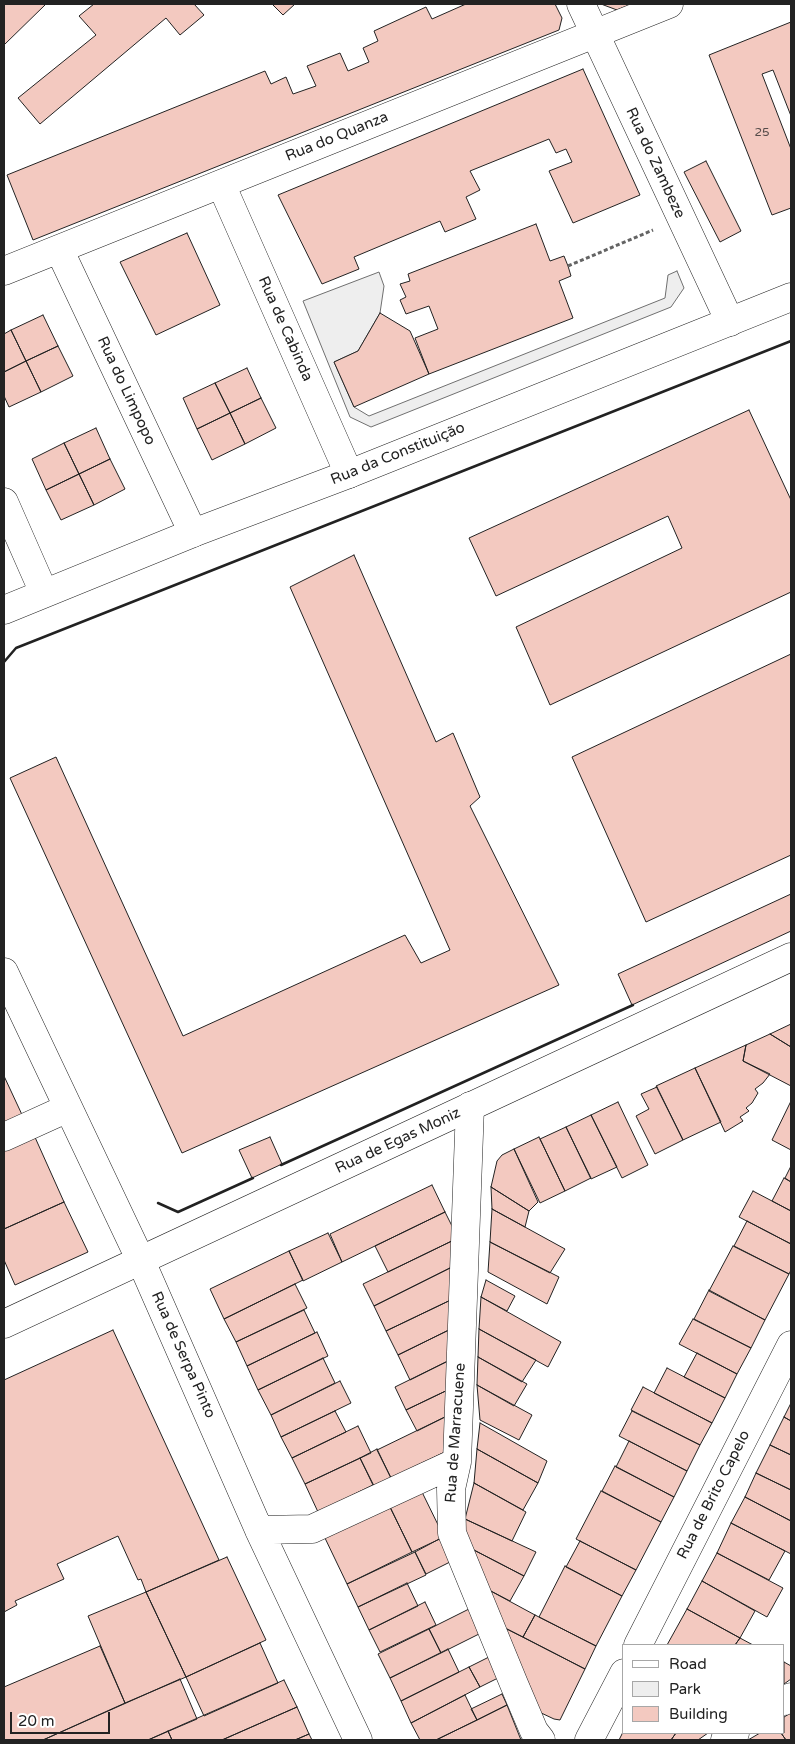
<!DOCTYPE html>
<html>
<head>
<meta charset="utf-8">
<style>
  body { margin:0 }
  #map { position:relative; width:795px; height:1744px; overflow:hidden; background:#fff; font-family:"Varela Round",sans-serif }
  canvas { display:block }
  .frame { position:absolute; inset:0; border:5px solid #222; pointer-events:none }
  .legend { position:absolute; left:622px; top:1644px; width:162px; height:90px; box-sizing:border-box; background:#fff; border:1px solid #a7a7a7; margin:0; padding:6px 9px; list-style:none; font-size:15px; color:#222 }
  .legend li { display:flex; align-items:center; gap:10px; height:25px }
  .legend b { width:25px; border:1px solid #a7a7a7 }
  .scale { position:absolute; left:10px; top:1712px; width:100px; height:22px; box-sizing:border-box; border:2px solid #222; border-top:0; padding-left:6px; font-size:15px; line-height:18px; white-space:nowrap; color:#222; -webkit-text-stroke:4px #fff; paint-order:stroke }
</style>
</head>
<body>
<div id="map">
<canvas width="795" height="1744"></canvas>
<div class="frame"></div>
<ul class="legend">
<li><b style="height:6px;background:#fff"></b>Road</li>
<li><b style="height:14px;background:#eee"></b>Park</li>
<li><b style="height:14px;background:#f3c9c0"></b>Building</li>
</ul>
<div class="scale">20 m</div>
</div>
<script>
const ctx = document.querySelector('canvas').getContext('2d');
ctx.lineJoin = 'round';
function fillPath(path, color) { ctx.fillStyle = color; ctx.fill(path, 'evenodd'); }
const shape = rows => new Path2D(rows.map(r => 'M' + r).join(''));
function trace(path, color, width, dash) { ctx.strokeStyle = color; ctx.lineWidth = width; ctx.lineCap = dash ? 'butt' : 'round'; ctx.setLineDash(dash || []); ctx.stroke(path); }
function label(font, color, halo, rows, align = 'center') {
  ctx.font = font + ' "Varela Round",sans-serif'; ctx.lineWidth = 4; ctx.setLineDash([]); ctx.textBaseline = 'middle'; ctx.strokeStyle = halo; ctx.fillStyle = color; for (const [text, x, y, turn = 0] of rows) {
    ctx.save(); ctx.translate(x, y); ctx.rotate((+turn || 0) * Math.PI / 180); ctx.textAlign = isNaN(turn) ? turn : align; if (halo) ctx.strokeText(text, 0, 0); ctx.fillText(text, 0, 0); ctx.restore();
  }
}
const green = shape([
  [677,271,684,288,671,307,371,427,350,417,303,301,379,272,384,286,380,313,358,351,334,362,354,407,369,416,665,298,668,275,677,271]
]);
const building = shape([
  [4,4,46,4,4,45,4,4],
  [94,4,194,4,204,15,180,35,166,18,40,124,18,98,96,35,79,16,94,4],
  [272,4,295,4,283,15,272,4],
  [466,4,555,4,562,18,559,30,33,240,7,175,265,71,271,84,286,77,293,94,316,86,307,66,340,53,348,71,369,62,363,48,378,41,374,31,426,7,432,19,466,4],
  [601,4,632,4,617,10,601,4],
  [791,22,791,116,773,70,762,74,791,149,791,208,772,215,709,55,791,22],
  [583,69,640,195,573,223,549,171,572,162,566,149,556,153,549,139,470,171,480,190,466,197,476,219,445,232,440,221,354,257,359,269,322,284,278,195,583,69],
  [706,161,741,231,720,242,684,172,706,161],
  [536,224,550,261,564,256,568,266,571,276,559,281,573,318,429,374,415,338,438,329,429,306,406,314,400,300,406,297,400,284,410,281,408,274,536,224],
  [187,233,220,305,156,335,120,262,187,233],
  [380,313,410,331,429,374,354,407,334,362,358,351,380,313],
  [43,315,58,346,26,361,11,330,43,315],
  [11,330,26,361,4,372,4,334,11,330],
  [58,346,73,376,41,392,26,361,58,346],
  [26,361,41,392,9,407,4,396,4,372,26,361],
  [247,368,261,398,230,413,215,383,247,368],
  [215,383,230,413,197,429,183,398,215,383],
  [261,398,276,428,245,444,230,413,261,398],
  [749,410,791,500,791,592,550,705,516,627,682,548,668,516,496,596,469,538,749,410],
  [230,413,245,444,212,460,197,429,230,413],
  [96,428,110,459,79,474,64,443,96,428],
  [64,443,79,474,46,490,32,459,64,443],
  [110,459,125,489,94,505,79,474,110,459],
  [79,474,94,505,61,520,46,490,79,474],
  [354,555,436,742,453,733,480,797,470,806,559,985,182,1153,10,778,56,757,183,1036,405,935,421,963,450,950,290,587,354,555],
  [791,654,791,855,646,922,572,757,791,654],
  [791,894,791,931,632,1005,618,974,791,894],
  [791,1024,791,1047,770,1034,791,1024],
  [770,1034,791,1047,791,1086,743,1061,746,1045,770,1034],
  [746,1045,743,1061,770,1074,763,1083,755,1089,758,1093,752,1103,746,1108,749,1111,740,1117,743,1121,725,1132,695,1068,746,1045],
  [695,1068,721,1122,683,1140,656,1086,695,1068],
  [4,1076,24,1119,4,1129,4,1076],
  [657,1087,683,1140,655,1154,636,1116,649,1109,641,1094,657,1087],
  [791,1101,791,1150,772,1140,791,1101],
  [618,1102,648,1165,622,1178,591,1115,618,1102],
  [591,1115,617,1167,591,1179,566,1127,591,1115],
  [566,1127,591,1178,565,1191,540,1139,566,1127],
  [34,1135,64,1202,4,1229,4,1149,34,1135],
  [270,1137,282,1164,252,1178,239,1150,270,1137],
  [539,1137,565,1191,540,1203,514,1149,539,1137],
  [514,1149,538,1202,529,1211,491,1187,497,1161,502,1155,514,1149],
  [791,1166,791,1182,785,1178,791,1166],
  [784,1178,791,1182,791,1211,772,1201,784,1178],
  [432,1185,445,1212,342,1262,330,1234,432,1185],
  [491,1187,529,1211,525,1227,492,1209,491,1187],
  [753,1191,791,1211,791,1244,739,1217,753,1191],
  [64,1202,88,1252,15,1285,4,1260,4,1229,64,1202],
  [492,1209,565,1249,550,1273,490,1242,492,1209],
  [445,1212,458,1238,388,1272,375,1246,445,1212],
  [747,1221,791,1244,791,1270,789,1274,734,1246,747,1221],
  [328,1233,342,1262,303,1281,289,1251,328,1233],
  [458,1238,462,1262,374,1306,363,1284,458,1238],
  [490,1242,559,1277,547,1304,488,1272,490,1242],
  [733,1246,789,1274,765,1320,709,1291,733,1246],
  [289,1251,303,1280,224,1319,210,1289,289,1251],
  [462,1262,457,1297,386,1331,374,1306,462,1262],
  [486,1280,515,1296,507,1311,481,1297,486,1280],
  [295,1284,307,1308,236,1342,224,1319,295,1284],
  [709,1290,765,1320,751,1348,694,1319,709,1290],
  [457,1297,459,1325,398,1355,386,1331,457,1297],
  [481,1297,561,1342,548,1367,479,1329,481,1297],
  [304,1310,315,1333,247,1366,236,1342,304,1310],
  [693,1319,751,1348,737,1374,679,1344,693,1319],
  [459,1325,456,1357,410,1380,398,1355,459,1325],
  [479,1329,536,1360,522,1382,478,1357,479,1329],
  [113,1330,219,1560,146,1592,141,1579,138,1580,118,1536,57,1564,64,1579,15,1601,17,1605,4,1612,4,1380,113,1330],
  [317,1332,328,1356,258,1390,247,1366,317,1332],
  [697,1353,737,1374,725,1398,684,1377,697,1353],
  [456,1357,454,1387,406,1410,395,1387,456,1357],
  [478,1357,527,1384,514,1406,477,1385,478,1357],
  [323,1358,335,1383,271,1415,258,1390,323,1358],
  [667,1368,725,1398,712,1423,654,1393,667,1368],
  [340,1381,351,1403,281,1437,271,1415,340,1381],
  [477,1385,532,1415,519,1440,480,1420,477,1385],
  [454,1387,451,1414,417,1431,406,1410,454,1387],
  [643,1387,712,1423,700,1445,631,1410,643,1387],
  [791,1403,791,1421,784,1417,791,1403],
  [335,1411,346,1432,292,1458,281,1437,335,1411],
  [632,1411,700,1445,687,1471,619,1436,632,1411],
  [451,1414,447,1451,391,1478,377,1450,451,1414],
  [784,1417,791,1421,791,1455,770,1445,784,1417],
  [480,1423,547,1461,538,1483,477,1449,480,1423],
  [358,1426,371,1453,305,1484,292,1458,358,1426],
  [629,1441,687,1471,674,1497,616,1467,629,1441],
  [770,1445,791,1455,791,1490,756,1473,770,1445],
  [377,1449,391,1478,374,1486,360,1458,377,1449],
  [477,1449,538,1483,523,1510,474,1483,477,1449],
  [360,1458,373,1485,318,1512,305,1484,360,1458],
  [615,1466,674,1497,661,1522,602,1491,615,1466],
  [756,1473,791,1490,791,1521,745,1497,756,1473],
  [474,1483,526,1512,512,1541,465,1519,474,1483],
  [421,1490,444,1537,412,1552,389,1505,421,1490],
  [601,1491,661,1522,636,1570,576,1539,601,1491],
  [745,1497,791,1521,791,1554,731,1523,745,1497],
  [389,1505,412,1552,347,1584,324,1536,389,1505],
  [465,1519,536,1552,524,1576,470,1548,462,1530,465,1519],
  [731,1523,785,1551,769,1580,717,1553,731,1523],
  [441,1538,452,1561,426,1574,415,1552,441,1538],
  [580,1541,636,1570,622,1596,566,1567,580,1541],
  [470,1548,524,1576,510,1601,487,1589,470,1548],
  [415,1552,426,1575,358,1607,347,1584,415,1552],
  [717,1553,783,1588,767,1617,702,1581,717,1553],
  [227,1557,266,1640,186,1677,146,1592,227,1557],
  [565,1566,622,1596,596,1646,539,1617,565,1566],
  [702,1581,755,1611,740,1638,687,1609,702,1581],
  [407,1583,418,1606,369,1630,358,1607,407,1583],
  [487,1589,535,1615,523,1637,501,1626,487,1589],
  [146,1592,186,1677,125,1703,88,1616,146,1592],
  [425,1602,436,1625,380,1652,369,1630,425,1602],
  [469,1609,481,1633,441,1653,429,1629,469,1609],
  [687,1609,740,1638,735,1645,667,1645,687,1609],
  [535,1615,596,1646,585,1669,523,1637,535,1615],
  [501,1626,585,1669,560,1720,554,1719,537,1711,501,1626],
  [429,1629,441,1653,390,1678,378,1654,429,1629],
  [740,1638,753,1645,735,1645,740,1638],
  [260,1643,278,1683,204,1716,186,1677,260,1643],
  [100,1646,125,1703,43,1740,4,1740,4,1687,100,1646],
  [448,1649,459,1672,401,1701,390,1678,448,1649],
  [491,1656,502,1676,480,1687,469,1667,491,1656],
  [784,1662,791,1666,791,1679,784,1684,784,1662],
  [469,1667,480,1687,411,1723,401,1701,469,1667],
  [180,1679,197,1719,148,1740,43,1740,180,1679],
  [284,1680,297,1707,222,1740,172,1740,168,1731,284,1680],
  [502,1694,507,1705,477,1720,471,1709,502,1694],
  [465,1695,477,1720,436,1740,420,1740,411,1723,465,1695],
  [507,1705,521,1740,436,1740,477,1720,507,1705],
  [297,1707,309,1734,295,1740,222,1740,297,1707],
  [791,1713,791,1740,786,1740,781,1733,784,1733,784,1717,791,1713],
  [624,1730,624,1733,676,1733,671,1740,619,1740,624,1730],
  [168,1731,172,1740,148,1740,168,1731],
  [676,1733,708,1733,698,1740,671,1740,676,1733],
  [760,1733,781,1733,786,1740,748,1740,760,1733],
  [309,1734,312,1740,295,1740,309,1734]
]);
const path = shape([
  [568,266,653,230]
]);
const minor = shape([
  [581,4,730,322],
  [221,184,349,474],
  [59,249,193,533],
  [4,271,669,4],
  [4,502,44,593],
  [4,972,141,1261,259,1530,358,1740],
  [470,1106,457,1462,451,1489,452,1533,514,1684,534,1731,541,1740],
  [4,1137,68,1108],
  [259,1530,312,1529,457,1462],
  [638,1645,791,1345],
  [784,1701,791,1697],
  [589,1740,624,1673],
  [725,1740,735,1733]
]);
const major = shape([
  [4,610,193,533,349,474,791,297],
  [4,1324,791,957]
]);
const wall = shape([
  [4,662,16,648,791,341],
  [281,1165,633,1005],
  [158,1203,178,1212,253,1178]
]);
const numberNames = [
  ["25",762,133]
];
const streetNames = [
  ["Rua do Quanza",337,137,-22],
  ["Rua do Zambeze",655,163,65],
  ["Rua de Cabinda",285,329,66],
  ["Rua do Limpopo",126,391,65],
  ["Rua da Constituição",398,454,-22],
  ["Rua de Egas Moniz",398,1141,-25],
  ["Rua de Serpa Pinto",183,1355,66],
  ["Rua de Marracuene",456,1433,-86],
  ["Rua de Brito Capelo",714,1495,-63]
];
fillPath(green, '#eee');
trace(green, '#6f6f6f', 1);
fillPath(building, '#f3c9c0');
trace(building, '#222', 1);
trace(minor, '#222', 29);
trace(major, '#222', 29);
trace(path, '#646464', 3, [4, 2.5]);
trace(minor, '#fff', 28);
trace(major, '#fff', 28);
trace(wall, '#222', 2.5);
label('12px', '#564c4a', null, numberNames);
label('15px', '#222', '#fff', streetNames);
</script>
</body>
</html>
